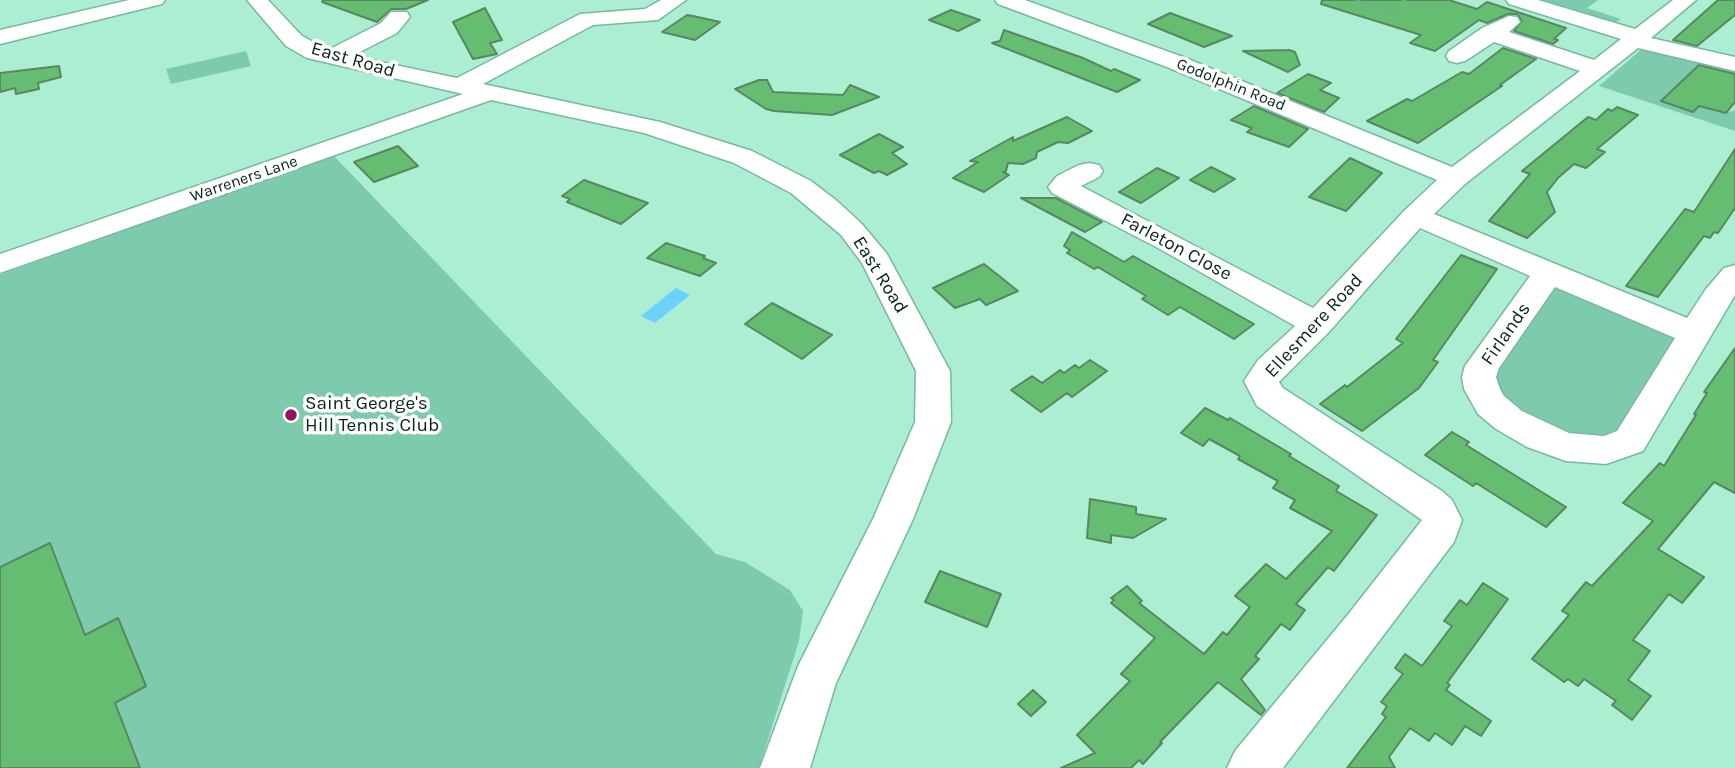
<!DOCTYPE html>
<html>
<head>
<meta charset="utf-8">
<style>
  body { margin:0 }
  canvas { display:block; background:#abeed2 }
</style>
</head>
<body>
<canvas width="1735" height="768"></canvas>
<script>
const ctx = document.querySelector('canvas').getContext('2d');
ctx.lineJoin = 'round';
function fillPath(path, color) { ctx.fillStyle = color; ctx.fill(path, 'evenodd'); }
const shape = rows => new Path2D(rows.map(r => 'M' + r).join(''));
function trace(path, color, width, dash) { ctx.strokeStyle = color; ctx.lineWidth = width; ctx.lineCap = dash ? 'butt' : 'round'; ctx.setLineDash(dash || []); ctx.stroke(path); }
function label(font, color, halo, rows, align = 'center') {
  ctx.font = font + ' Karla,sans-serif'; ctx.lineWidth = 7; ctx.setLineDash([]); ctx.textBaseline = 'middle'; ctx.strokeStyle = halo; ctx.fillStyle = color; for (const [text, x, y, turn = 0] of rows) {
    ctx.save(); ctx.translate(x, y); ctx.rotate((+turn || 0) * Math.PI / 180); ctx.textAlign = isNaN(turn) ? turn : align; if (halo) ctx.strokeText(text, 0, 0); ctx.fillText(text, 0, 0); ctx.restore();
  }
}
const green = shape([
  [1542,0,1598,0,1587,8,1621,19,1616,22],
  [1643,48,1735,66,1735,82,1723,78,1729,72,1700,63,1697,67,1735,85,1735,104,1728,111,1706,94,1677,85,1669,98,1665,97,1661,101,1693,112,1699,106,1725,113,1735,110,1735,131,1599,86],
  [246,51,251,66,171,84,166,69],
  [333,155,716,554,745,562,790,590,803,611,799,641,759,768,0,768,0,275],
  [1549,273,1695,334,1618,447,1509,420,1482,366]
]);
const water = shape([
  [676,288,690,295,655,323,641,316]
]);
const building = shape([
  [323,0,428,0,406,9,391,9,377,22,322,2,323,0],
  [1322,0,1449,0,1477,9,1487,2,1566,28,1554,39,1558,40,1553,44,1514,31,1522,21,1517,14,1508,14,1487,23,1479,20,1435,51,1410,43,1421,35,1321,4,1322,0],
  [1718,0,1735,0,1735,15,1697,46,1673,40,1718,0],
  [485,8,502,40,490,43,497,54,473,59,453,22,485,8],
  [951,10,980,20,958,31,929,20,951,10],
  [1170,13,1232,36,1204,47,1148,24,1170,13],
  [687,15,693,16,720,22,695,40,662,32,687,15],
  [1004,30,1083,58,1111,71,1114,69,1140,80,1117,92,992,43,1000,41,1004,30],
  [1503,48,1536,59,1500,85,1502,86,1418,143,1367,121,1407,99,1412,101,1462,72,1469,74,1503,48],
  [1289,50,1295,52,1300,65,1288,72,1243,51,1289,50],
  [1699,65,1735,74,1735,102,1726,113,1699,106,1693,112,1661,101,1699,65],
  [59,66,61,77,38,83,39,89,16,94,15,88,0,92,0,73,59,66],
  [1308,74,1331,83,1320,90,1339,98,1324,112,1277,93,1308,74],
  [759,80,767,80,773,92,843,95,850,85,879,97,832,115,774,111,766,109,735,89,759,80],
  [1254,106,1308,129,1289,147,1247,132,1252,128,1231,120,1254,106],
  [1617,107,1638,115,1597,149,1605,152,1586,168,1574,164,1558,178,1547,192,1555,212,1527,238,1489,221,1530,174,1522,171,1588,117,1596,120,1608,109,1612,111,1617,107],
  [1067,117,1092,131,1068,143,1058,142,1037,152,1036,158,1023,164,1008,163,1006,171,1003,172,1009,175,984,192,953,178,978,162,970,161,1013,137,1013,141,1067,117],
  [879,134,903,147,892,153,907,164,887,175,879,171,874,173,840,155,879,134],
  [398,146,418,166,374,182,354,162,398,146],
  [1735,149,1735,208,1718,233,1714,232,1710,238,1704,236,1658,297,1626,286,1685,209,1694,212,1735,149],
  [1350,158,1382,173,1346,211,1309,197,1350,158],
  [1211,167,1235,179,1214,192,1190,180,1211,167],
  [1157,168,1179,178,1141,203,1119,192,1157,168],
  [584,180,648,203,621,224,567,202,570,199,562,196,584,180],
  [1021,198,1056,198,1102,222,1085,232,1021,198],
  [1072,232,1124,262,1133,256,1254,324,1234,339,1180,307,1168,315,1142,299,1146,296,1098,267,1094,269,1067,253,1070,250,1064,246,1072,232],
  [666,243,705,256,703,258,716,263,700,276,647,258,666,243],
  [1461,255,1497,269,1433,360,1438,362,1419,388,1362,431,1320,404,1345,385,1347,387,1403,343,1396,339,1461,255],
  [984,264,1018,291,986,305,980,299,955,308,933,288,984,264],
  [772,303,811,324,832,335,802,359,745,324,772,303],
  [1735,348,1735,493,1714,482,1658,549,1704,577,1682,603,1669,594,1633,640,1650,651,1628,680,1651,696,1632,720,1612,705,1616,701,1584,679,1578,686,1568,679,1564,682,1532,659,1569,615,1562,611,1586,582,1592,586,1653,521,1623,503,1660,463,1664,466,1696,415,1694,414,1707,393,1704,392,1735,348],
  [1090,360,1107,371,1072,397,1067,393,1041,412,1011,390,1032,376,1042,383,1060,370,1064,373,1075,365,1079,368,1090,360],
  [1205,408,1228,420,1230,418,1291,454,1289,456,1339,486,1336,491,1377,515,1334,571,1328,567,1296,604,1305,610,1290,630,1281,624,1255,656,1259,659,1241,679,1265,710,1261,715,1218,682,1160,742,1162,743,1143,764,1139,760,1131,768,1061,768,1095,753,1077,735,1130,681,1121,674,1155,638,1111,603,1114,600,1111,598,1127,586,1142,601,1139,603,1204,654,1223,632,1227,635,1250,607,1235,596,1266,564,1286,579,1332,531,1290,508,1295,500,1273,488,1278,481,1238,459,1240,456,1209,439,1203,446,1181,433,1205,408],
  [1452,432,1469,442,1466,445,1566,507,1546,527,1476,483,1473,486,1425,455,1452,432],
  [1090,499,1136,507,1136,514,1166,519,1133,538,1111,535,1111,543,1087,538,1090,499],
  [50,543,85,635,118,618,146,686,115,703,140,768,0,768,0,567,50,543],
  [940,571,1001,594,987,627,925,602,940,571],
  [1483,583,1508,599,1447,683,1450,685,1446,690,1491,721,1481,736,1465,726,1452,745,1435,733,1429,741,1410,728,1389,757,1395,768,1347,768,1386,717,1382,714,1387,706,1381,702,1403,674,1395,668,1405,654,1422,666,1452,626,1444,621,1460,600,1467,605,1483,583],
  [1033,690,1046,702,1031,716,1018,704,1033,690]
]);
const path = shape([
  [1356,0,1402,14],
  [1403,0,1415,4]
]);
const minor = shape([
  [129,0,165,0,162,4,0,44,0,30,129,0],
  [247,0,268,0,302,36,328,50,381,23,391,12,407,12,410,17,397,33,352,56,457,78,580,14,645,9,661,0,686,0,658,20,593,25,483,84,660,122,752,151,811,181,837,201,861,223,887,254,950,371,951,422,913,519,836,683,810,768,760,768,798,666,873,519,915,422,916,371,862,263,841,235,791,193,734,163,644,133,491,100,0,273,0,254,463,94,307,58,286,46,247,0],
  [995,0,1025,0,1183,57,1452,167,1580,71,1494,42,1465,61,1457,63,1449,61,1446,56,1449,51,1482,28,1509,16,1517,17,1520,22,1509,32,1594,60,1621,39,1509,4,1506,0,1538,0,1635,29,1673,0,1696,0,1651,38,1735,57,1735,71,1638,48,1465,184,1434,214,1687,318,1706,289,1724,268,1735,265,1735,295,1643,451,1606,464,1566,461,1527,447,1496,429,1478,414,1464,389,1462,377,1465,366,1530,276,1420,228,1329,332,1279,382,1283,388,1442,491,1452,500,1462,520,1454,542,1283,768,1227,768,1235,751,1350,612,1422,520,1257,406,1244,381,1258,360,1295,326,1160,249,1052,193,1048,187,1057,176,1079,165,1089,163,1099,165,1103,171,1099,177,1081,186,1313,308,1405,210,1437,180,1167,67,998,4,995,0],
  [1555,287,1675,338,1617,431,1604,436,1569,433,1522,411,1504,396,1500,389,1496,377,1499,368,1555,287]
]);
const markers = [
  [291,415,7,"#951068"]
];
const farStreetnames = [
  ["Godolphin Road",1231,85,22],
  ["Warreners Lane",244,179,-19]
];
const streetNames = [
  ["East Road",353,60,16],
  ["Farleton Close",1176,247,28],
  ["East Road",880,275,58],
  ["Ellesmere Road",1314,326,-47],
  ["Firlands",1506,334,-55]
];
const poiNames = [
  ["Saint George's",305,404],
  ["Hill Tennis Club",305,426]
];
fillPath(green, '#7dcbac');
fillPath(water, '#6cd2fb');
fillPath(building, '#64bd71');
trace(building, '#5a875f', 2);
trace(minor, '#77b99f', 3);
trace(path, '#75ab95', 2.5, [3.5, 2.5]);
fillPath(minor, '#fff');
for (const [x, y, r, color] of markers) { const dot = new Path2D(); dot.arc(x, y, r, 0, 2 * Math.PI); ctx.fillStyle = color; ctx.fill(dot); trace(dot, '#fefefe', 2.5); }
label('16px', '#072319', '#fefefe', farStreetnames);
label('19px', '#072319', '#fefefe', streetNames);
label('19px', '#072319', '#fefefe', poiNames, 'left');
</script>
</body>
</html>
